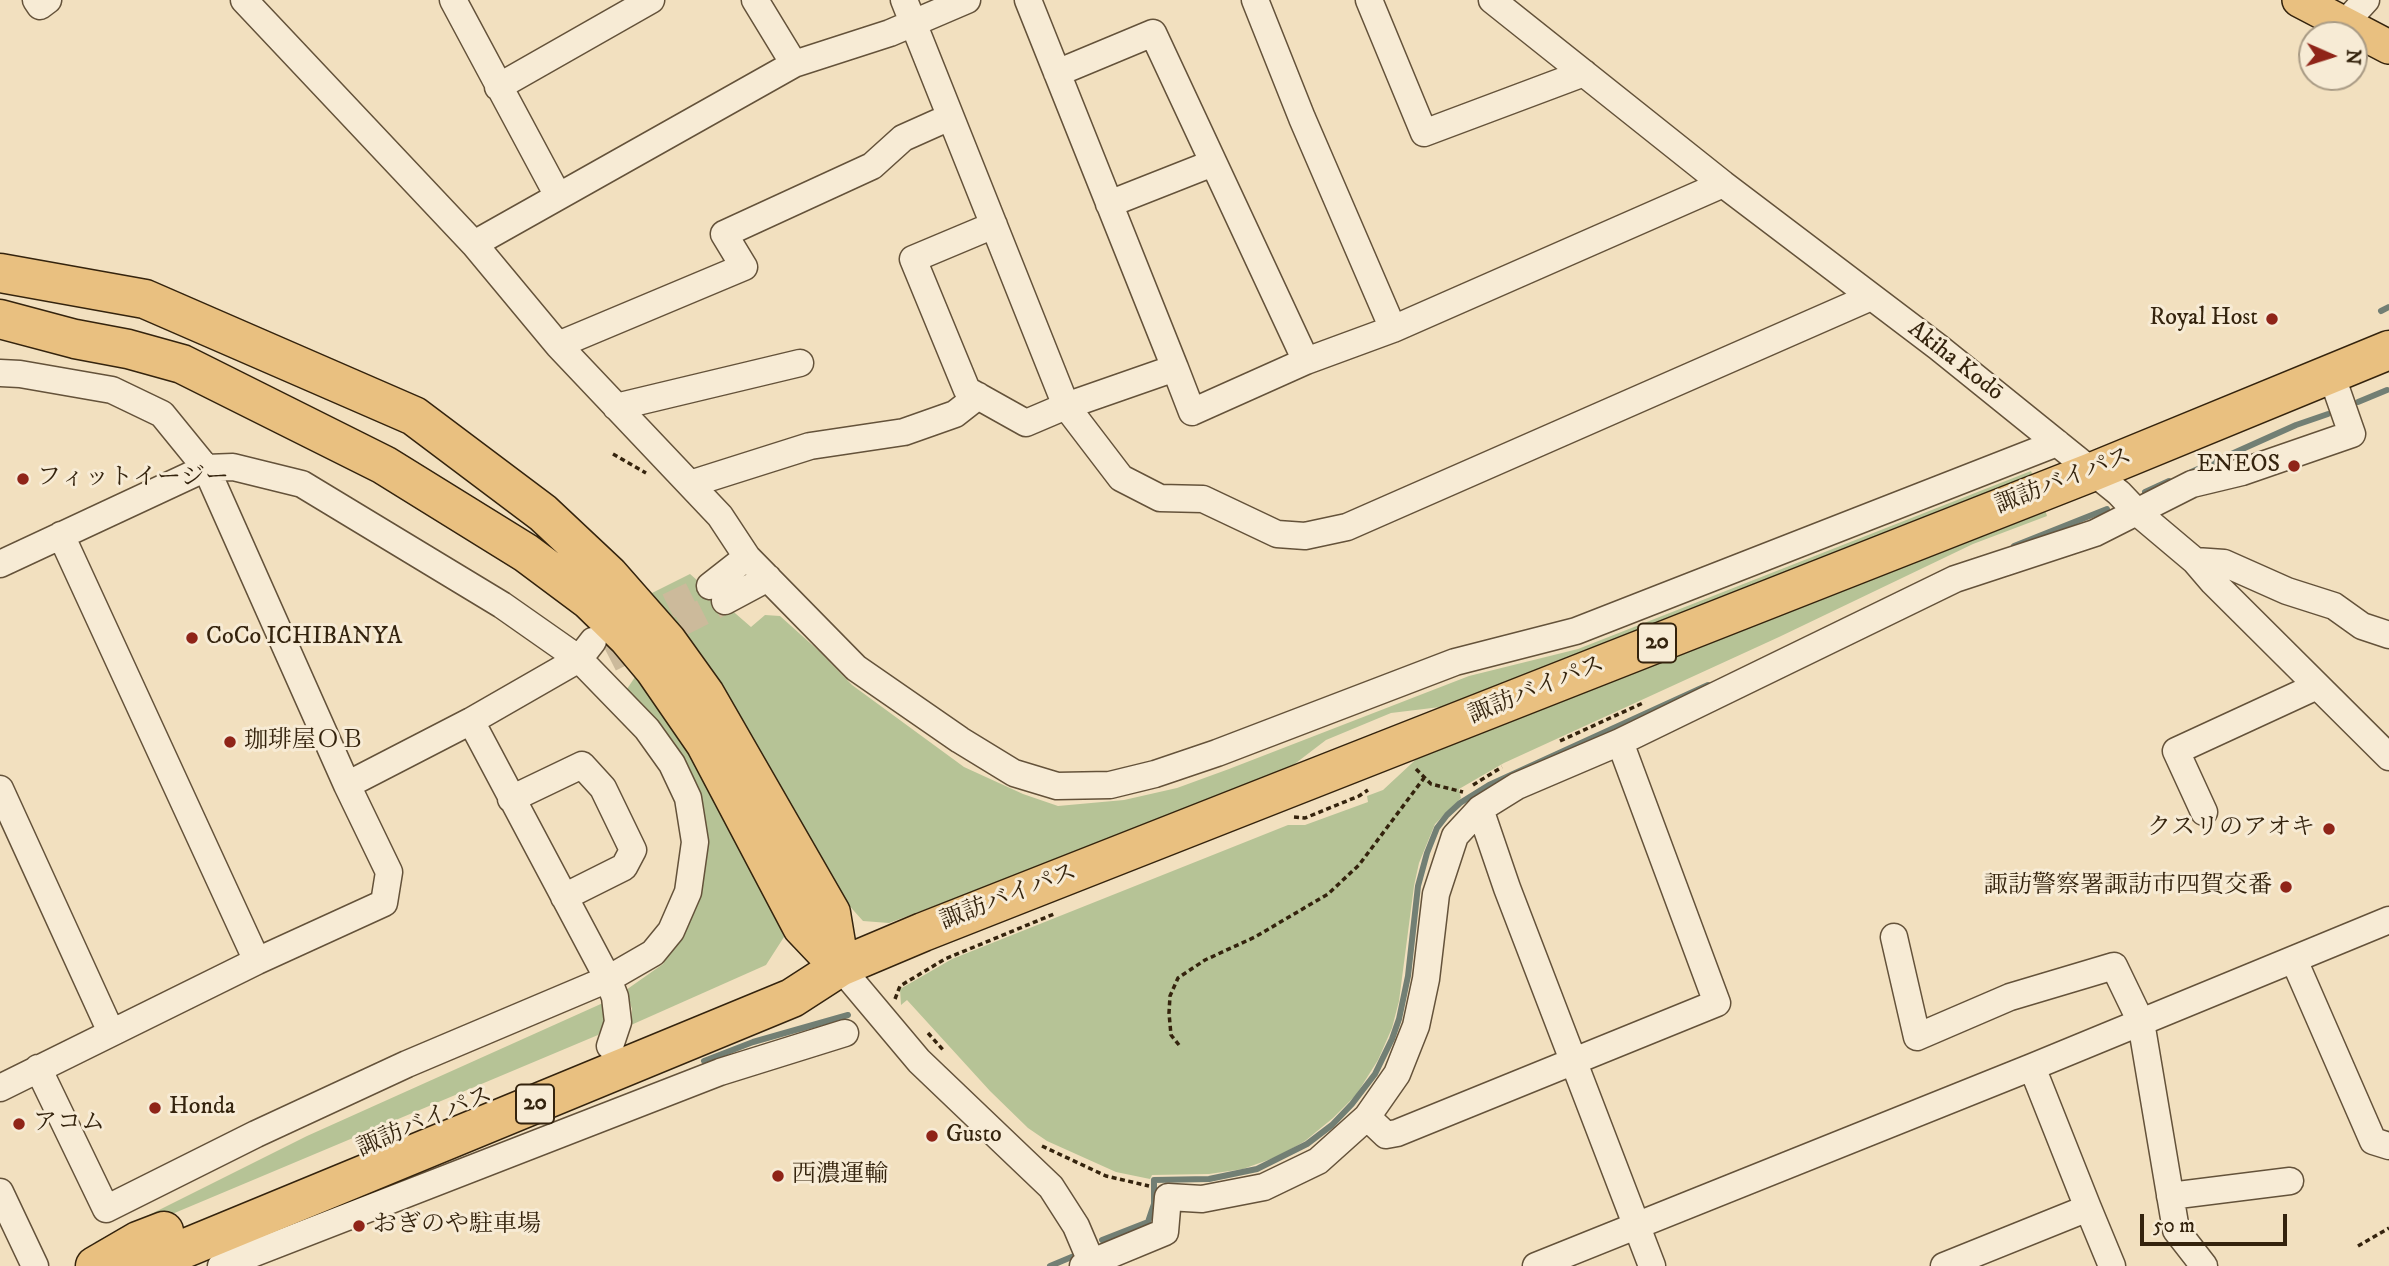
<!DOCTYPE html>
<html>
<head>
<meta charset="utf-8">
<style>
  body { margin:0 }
  #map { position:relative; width:2389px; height:1266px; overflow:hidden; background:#f2e0bf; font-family:"IM FELL DW Pica",serif }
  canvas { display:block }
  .north { position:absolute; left:2298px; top:21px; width:70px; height:70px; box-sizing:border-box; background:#f7ebd5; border:2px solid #a99b85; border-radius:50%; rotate:93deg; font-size:19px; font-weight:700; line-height:28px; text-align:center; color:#34230d }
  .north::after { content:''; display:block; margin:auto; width:24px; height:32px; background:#8f2418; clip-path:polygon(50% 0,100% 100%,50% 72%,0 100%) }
  .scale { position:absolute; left:2140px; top:1214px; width:147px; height:32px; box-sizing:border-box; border:4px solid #34230d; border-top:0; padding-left:9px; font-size:21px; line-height:24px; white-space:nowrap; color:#34230d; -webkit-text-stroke:5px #f7ebd5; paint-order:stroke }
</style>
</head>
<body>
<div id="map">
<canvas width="2389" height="1266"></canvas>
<div class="north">N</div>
<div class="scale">50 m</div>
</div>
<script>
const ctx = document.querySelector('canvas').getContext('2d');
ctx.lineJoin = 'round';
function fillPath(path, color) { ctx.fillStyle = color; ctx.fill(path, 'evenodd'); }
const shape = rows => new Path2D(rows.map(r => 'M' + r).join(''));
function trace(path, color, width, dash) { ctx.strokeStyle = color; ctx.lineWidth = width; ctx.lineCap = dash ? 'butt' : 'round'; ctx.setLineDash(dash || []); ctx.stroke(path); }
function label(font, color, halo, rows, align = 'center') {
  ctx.font = font + ' "IM FELL DW Pica","Noto Serif JP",serif'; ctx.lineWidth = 6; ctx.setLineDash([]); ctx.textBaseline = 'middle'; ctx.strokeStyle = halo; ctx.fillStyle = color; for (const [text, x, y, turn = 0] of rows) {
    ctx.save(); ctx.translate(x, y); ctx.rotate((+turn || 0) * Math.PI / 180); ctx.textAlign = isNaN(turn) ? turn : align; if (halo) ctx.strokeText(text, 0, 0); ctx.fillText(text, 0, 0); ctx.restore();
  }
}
const green = shape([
  [2031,471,2034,478,1465,704,1391,713,1326,740,1275,779,889,923,863,921,837,892,640,599,690,574,751,627,765,615,780,616,819,651,852,685,964,767,1023,794,1058,806,1124,800,1177,788,1229,769,1469,676,1578,649],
  [2044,506,2047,516,1973,544,1779,637,1504,763,1459,789,1461,798,1435,824,1419,863,1414,886,1399,1001,1392,1028,1378,1060,1356,1095,1333,1118,1305,1141,1279,1156,1243,1169,1209,1174,1152,1175,1150,1179,1116,1172,1047,1141,1028,1128,990,1091,907,1000,901,1005,900,989,952,959,1288,825,1305,825,1368,802,1367,796,1383,790,1425,751],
  [635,677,641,678,677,720,768,896,784,937,766,965,631,1025,632,1009,626,990,663,964,670,952,702,836,623,695],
  [603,1003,605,1022,598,1035,96,1246,95,1242,307,1136]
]);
const stream = shape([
  [2381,311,2389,307],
  [2358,402,2387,390],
  [2189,473,2296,425,2328,414],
  [2145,492,2169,481],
  [2014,546,2107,509],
  [704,1061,753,1042,848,1015],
  [1102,1240,1148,1222,1154,1204,1154,1180,1209,1179,1257,1169,1307,1144,1332,1125,1352,1104,1375,1074,1392,1039,1399,1019,1408,976,1418,886,1427,853,1437,828,1447,815,1460,803,1489,785,1708,685],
  [1050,1266,1074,1256]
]);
const minorTunnel = shape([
  [633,623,710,586],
  [610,659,725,601]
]);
const path = shape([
  [613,454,646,473],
  [1560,741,1645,702],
  [1416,769,1431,784,1463,792],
  [1473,785,1502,767],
  [1294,817,1305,818,1359,796,1368,790],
  [895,999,900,986,945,959,1054,914],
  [928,1033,944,1051],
  [1179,1045,1171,1035,1169,1013,1170,996,1178,978,1205,960,1255,937,1328,894,1359,865,1424,778],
  [1042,1146,1106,1176,1149,1186],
  [2358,1246,2389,1228]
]);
const minor = shape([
  [36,0,40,6,48,0],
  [244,0,474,244,558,345,720,516,747,557,856,668,960,740,1014,773,1057,786,1110,785,1155,774,1217,753,1455,662,1576,631,2057,443],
  [453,0,558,196],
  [755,0,794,64],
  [904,0,1066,406,1121,478,1160,498,1203,499,1277,534,1305,536,1347,527,1871,297],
  [1255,0,1302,118,1393,329],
  [1369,0,1424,133,1584,73],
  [1492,0,1723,184,1938,347,2119,493,2138,513,2195,561,2213,582,2389,757],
  [2344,24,2366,0],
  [1057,73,1153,33,1306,361,1393,329,1723,184],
  [498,87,651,0],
  [1109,204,1213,163],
  [994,225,913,259,967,390,1026,423,1066,406,1175,368,1028,0],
  [474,244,794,64,890,33,967,0],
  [558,345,744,267,724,234,872,166,903,138,950,117],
  [1175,368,1192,412,1306,361],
  [0,373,20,374,112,390,162,414,206,468,347,785,389,872,384,903,257,961,0,1088],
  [616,407,800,363],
  [690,484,810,446,904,432,955,414,978,396],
  [61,535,257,961],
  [2195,561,2224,563,2287,591,2334,606,2362,626,2389,635],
  [0,564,206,468,233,467,302,484,502,605,579,659,647,729,672,764,688,798,695,842,688,892,671,931,653,953,608,979,407,1064,256,1134,106,1209,38,1068],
  [710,586,747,557],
  [725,601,768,578],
  [471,721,608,979,615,997,618,1022,610,1046],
  [347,785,471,721,579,659,593,641],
  [0,789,111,1032],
  [511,799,582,765,603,788,633,850,624,867,564,897],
  [1480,809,1507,888,1652,1266],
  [2204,812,2176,751,2317,686],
  [1894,937,1917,1037,2010,997,2114,966,2141,1022,2176,1230,2204,1266],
  [2294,960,2373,1141,2389,1146],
  [840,967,919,1061,1051,1187,1076,1226,1093,1266],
  [1367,1117,1386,1135,1397,1133,1717,1003,1620,742],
  [0,1192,35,1266],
  [2170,1196,2290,1181],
  [2088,1208,2112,1266],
  [221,1266,720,1072,845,1033],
  [1083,1266,1165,1232,1168,1197,1202,1199,1264,1187,1318,1161,1367,1117,1397,1074,1416,1026,1426,979,1436,894,1455,836,1480,809,1517,786,1620,742,1955,579,2095,533,2192,484,2242,472,2352,434,2331,374],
  [1536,1266,2032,1067,2389,920],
  [1944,1266,2088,1208,2032,1067]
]);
const major = shape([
  [2299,0,2389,47]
]);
const highway = shape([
  [0,273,145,299,414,416,543,513,609,575,667,641,705,694,831,913,840,967],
  [0,319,75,339,128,349,182,364,384,465,526,553,589,600,628,638,654,669,705,743,802,927,840,967],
  [95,1266,138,1241,164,1231],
  [142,1266,792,998,840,967,923,932,2092,472,2389,350]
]);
const markers = [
  [2272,319,7,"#8f2418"],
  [2294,466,7,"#8f2418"],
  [23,479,7,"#8f2418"],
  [192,638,7,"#8f2418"],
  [230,742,7,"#8f2418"],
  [2329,829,7,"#8f2418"],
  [2286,887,7,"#8f2418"],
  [155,1108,7,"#8f2418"],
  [19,1124,7,"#8f2418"],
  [932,1136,7,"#8f2418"],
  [778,1176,7,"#8f2418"],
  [359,1226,7,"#8f2418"]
];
const shields = [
  [1657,643,38],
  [535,1104,38]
];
const shieldNames = [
  ["20",1657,643],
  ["20",535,1104]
];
const poiNames = [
  ["Royal Host",2258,319,"right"],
  ["ENEOS",2280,466,"right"],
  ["フィットイージー",37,479],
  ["CoCo ICHIBANYA",206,638],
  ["珈琲屋ＯＢ",244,742],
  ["クスリのアオキ",2315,829,"right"],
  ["諏訪警察署諏訪市四賀交番",2272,887,"right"],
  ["Honda",169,1108],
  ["アコム",33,1124],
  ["Gusto",946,1136],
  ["西濃運輸",792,1176],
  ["おぎのや駐車場",373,1226]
];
const streetNames = [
  ["Akiha Kodō",1955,362,38],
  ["諏訪バイパス",2064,482,-21],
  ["諏訪バイパス",1537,691,-22],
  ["諏訪バイパス",1009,898,-21],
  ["諏訪バイパス",425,1123,-23]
];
fillPath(green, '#b6c396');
trace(stream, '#727f74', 6);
trace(minorTunnel, '#ccba9b', 26, [26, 13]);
trace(minor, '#64523a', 29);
trace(major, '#34230d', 36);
trace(highway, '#34230d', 41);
trace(path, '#34230d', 3.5, [5, 3.5]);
trace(minor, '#f7ebd5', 26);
trace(major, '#e9c080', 33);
trace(highway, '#e9c080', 38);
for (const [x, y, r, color] of markers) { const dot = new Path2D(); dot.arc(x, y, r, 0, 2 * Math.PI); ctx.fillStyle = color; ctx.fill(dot); trace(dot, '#f7ebd5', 2.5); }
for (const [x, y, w] of shields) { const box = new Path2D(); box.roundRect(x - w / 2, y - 19.5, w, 39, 5); ctx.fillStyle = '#f7ebd5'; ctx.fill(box); trace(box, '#34230d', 2); }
label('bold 23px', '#34230d', null, shieldNames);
label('24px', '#34230d', '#f7ebd5', poiNames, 'left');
label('24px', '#34230d', '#f7ebd5', streetNames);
</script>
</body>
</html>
